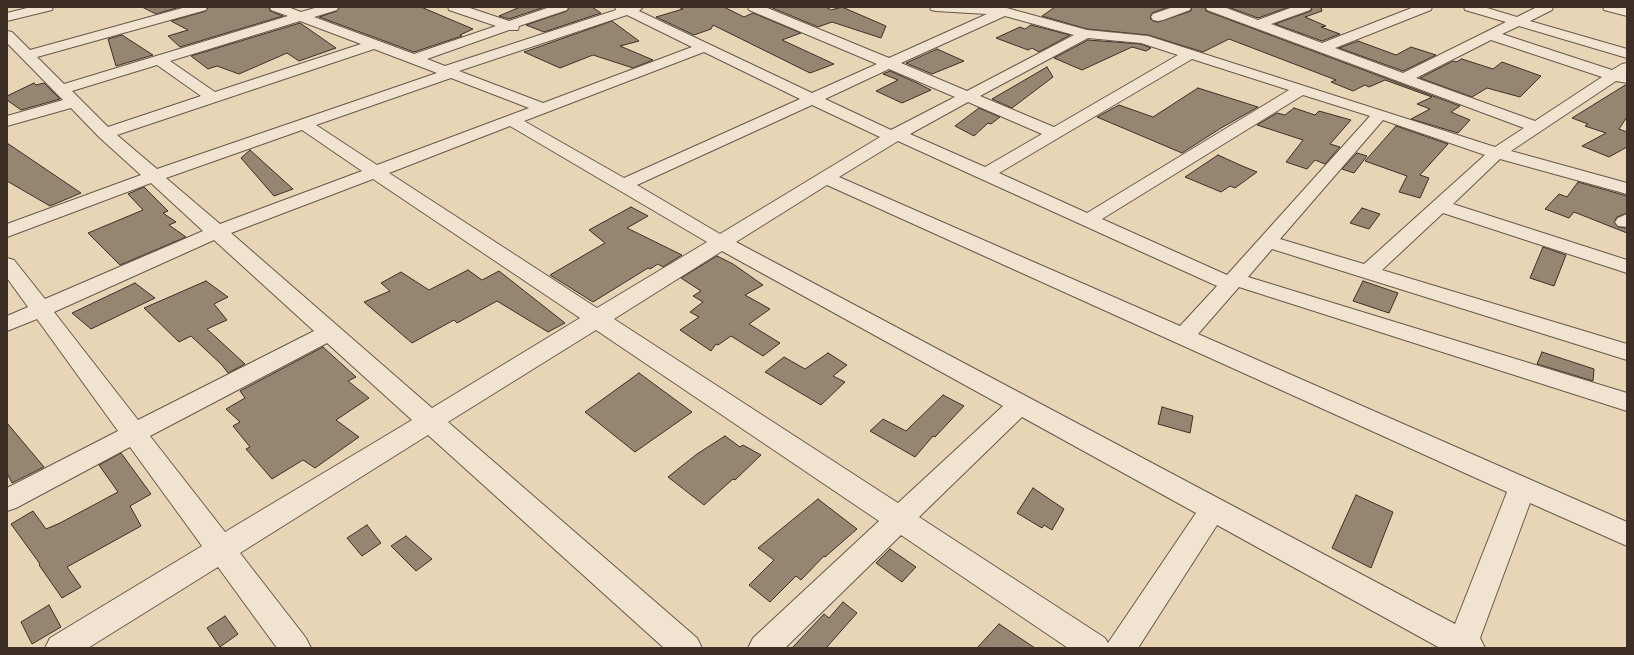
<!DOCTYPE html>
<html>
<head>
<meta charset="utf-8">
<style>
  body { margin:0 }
  #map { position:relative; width:1634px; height:655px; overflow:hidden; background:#e8d5b6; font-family:"IM FELL French Canon",serif }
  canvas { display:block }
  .frame { position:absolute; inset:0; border:8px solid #3d2f26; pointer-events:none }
</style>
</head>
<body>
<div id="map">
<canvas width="1634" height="655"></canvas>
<div class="frame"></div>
</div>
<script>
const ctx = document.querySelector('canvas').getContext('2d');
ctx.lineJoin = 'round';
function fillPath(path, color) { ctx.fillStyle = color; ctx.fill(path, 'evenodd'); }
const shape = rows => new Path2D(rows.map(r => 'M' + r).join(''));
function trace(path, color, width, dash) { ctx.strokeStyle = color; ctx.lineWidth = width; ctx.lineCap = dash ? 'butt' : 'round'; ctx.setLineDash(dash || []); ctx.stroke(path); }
const building = shape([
  [142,7,180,7,156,14,142,7],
  [208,7,269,7,270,11,283,16,180,47,168,36,188,30,171,21,206,11,208,7],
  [339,7,421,7,473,29,460,35,462,36,414,52,319,17,337,11,339,7],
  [520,7,545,7,509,19,499,16,520,7],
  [569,7,592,7,601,13,544,32,526,25,567,11,569,7],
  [678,7,724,7,744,17,753,13,801,33,782,40,834,64,810,73,713,25,711,29,694,35,656,17,683,9,678,7],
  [770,7,826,7,831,10,842,7,886,26,881,38,832,22,818,27,770,7],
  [1055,7,1168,7,1152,13,1150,18,1153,21,1158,22,1191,11,1192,7,1205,7,1206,11,1460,106,1451,112,1470,120,1458,133,1411,119,1430,109,1417,104,1432,97,1385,80,1369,87,1365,85,1353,91,1331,82,1336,80,1229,39,1203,52,1148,35,1087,29,1042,16,1055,7],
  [1228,7,1289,7,1258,18,1228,7],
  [1312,7,1321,7,1322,11,1305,17,1326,26,1321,27,1340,34,1322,41,1275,24,1311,11,1312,7],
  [612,21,639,41,620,46,653,60,633,68,593,55,560,68,524,52,612,21],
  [300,23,336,48,299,61,287,53,239,74,217,66,208,69,191,56,300,23],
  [1031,25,1070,35,1039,52,1032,48,1028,50,996,38,1020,27,1025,29,1031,25],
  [122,35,153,55,116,66,108,39,122,35],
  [1088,40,1141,44,1151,48,1146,51,1132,47,1082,70,1054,58,1088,40],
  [1358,41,1396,55,1411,47,1436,55,1403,71,1339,48,1358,41],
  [937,49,964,61,932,74,906,63,937,49],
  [1462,59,1493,69,1502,62,1541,76,1520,97,1487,88,1472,97,1420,78,1453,61,1456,62,1462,59],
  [1047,67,1053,77,1012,108,992,99,1047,67],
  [890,71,915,82,931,90,902,103,876,91,898,80,883,74,890,71],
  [34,83,36,85,44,83,60,99,21,110,7,100,7,96,34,83],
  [1627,84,1627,117,1619,129,1627,132,1627,147,1609,157,1582,146,1606,133,1585,126,1588,124,1572,118,1627,84],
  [1198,88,1258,107,1221,128,1182,153,1097,117,1119,105,1153,117,1198,88],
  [979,108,1000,117,991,124,988,123,974,136,955,126,979,108],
  [1294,108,1315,115,1319,111,1351,120,1330,144,1340,147,1325,164,1315,160,1307,169,1286,162,1303,140,1257,125,1277,113,1285,115,1294,108],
  [1396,126,1448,144,1420,175,1429,178,1420,198,1399,192,1407,176,1365,161,1396,126],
  [7,143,81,193,50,206,7,181,7,143],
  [250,150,293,189,274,196,241,158,250,150],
  [1357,153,1367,156,1354,173,1342,169,1357,153],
  [1218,155,1240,165,1257,172,1235,188,1230,186,1221,192,1185,177,1218,155],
  [1578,182,1627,196,1627,213,1617,217,1614,222,1618,227,1627,228,1627,233,1574,212,1569,218,1545,209,1559,194,1567,197,1578,182],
  [144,187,168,211,163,213,176,222,169,225,186,237,120,265,88,233,143,210,128,194,144,187],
  [631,207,648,216,627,228,682,255,663,267,658,264,650,269,648,268,593,302,550,275,605,243,589,230,631,207],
  [1362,208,1380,214,1369,229,1350,223,1362,208],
  [1543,247,1566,255,1554,286,1530,278,1543,247],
  [717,256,733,264,763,285,745,295,770,309,749,324,780,343,763,356,731,336,718,345,716,344,711,351,680,330,699,317,690,312,703,302,693,296,701,291,681,278,717,256],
  [468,270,482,280,499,271,565,323,548,332,497,301,457,323,454,320,412,343,364,302,390,291,381,283,401,272,429,290,468,270],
  [206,281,228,297,214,304,227,320,207,329,245,364,228,373,222,365,191,336,179,342,144,308,206,281],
  [1363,281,1398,293,1389,313,1353,301,1363,281],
  [135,283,155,298,91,329,72,313,135,283],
  [323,347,356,377,348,381,369,398,336,420,359,437,315,468,303,460,272,479,246,449,250,447,233,426,240,422,226,409,245,398,240,391,323,347],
  [1542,352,1594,369,1593,381,1537,364,1542,352],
  [828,353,847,365,833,376,845,382,821,405,765,372,784,357,805,369,828,353],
  [639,373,692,412,635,452,585,412,639,373],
  [943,395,964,406,935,437,933,436,915,457,870,431,883,419,906,431,943,395],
  [1162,407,1193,416,1190,433,1158,424,1162,407],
  [7,423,44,467,12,483,7,473,7,423],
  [725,436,740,447,743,445,761,455,735,480,733,479,704,505,668,477,697,454,725,436],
  [121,453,151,494,130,506,141,526,67,567,81,587,62,598,39,565,40,564,11,524,33,511,46,529,60,523,118,492,99,465,121,453],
  [1033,488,1064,509,1052,530,1044,525,1042,528,1017,513,1033,488],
  [1356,495,1393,512,1371,568,1332,548,1356,495],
  [818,499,857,529,825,557,824,556,801,580,796,576,770,602,749,585,774,560,758,548,818,499],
  [367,525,381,543,362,556,347,538,367,525],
  [406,536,432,559,416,571,391,546,406,536],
  [890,549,916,567,902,582,876,563,890,549],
  [843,602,857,613,826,648,792,648,824,614,829,618,843,602],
  [49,605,61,627,32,644,21,622,49,605],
  [225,616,238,634,220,647,207,628,225,616],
  [999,624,1035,648,977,648,999,624]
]);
const street = shape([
  [31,7,53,7,52,10,7,21,7,13,31,7],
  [186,7,207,7,206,10,37,57,64,84,288,16,271,10,270,7,288,7,301,12,318,7,338,7,337,10,314,17,414,54,496,26,449,10,448,7,467,7,509,21,550,7,568,7,567,10,519,26,518,30,509,30,427,59,445,66,616,10,615,7,643,7,639,11,812,93,877,64,749,10,748,7,765,7,889,58,987,14,936,11,931,10,930,7,1003,7,1087,30,1148,36,1495,147,1524,128,1207,10,1206,7,1224,7,1258,20,1293,7,1311,7,1310,10,1271,24,1322,43,1414,7,1432,7,1431,10,1335,48,1403,73,1506,22,1465,10,1464,7,1484,7,1517,17,1537,7,1553,7,1552,10,1530,21,1627,49,1627,58,1519,26,1502,34,1612,70,1622,64,1627,63,1627,74,1625,75,1627,75,1627,83,1616,81,1511,151,1627,183,1627,194,1500,159,1453,204,1627,260,1627,273,1443,213,1382,270,1627,344,1627,360,1272,249,1248,277,1627,393,1627,411,1239,287,1198,334,1627,522,1627,546,1530,503,1480,638,1485,648,1440,648,1217,525,1138,648,1068,648,901,535,785,648,748,648,753,638,879,521,596,330,448,422,697,638,702,648,664,648,428,435,240,553,306,638,311,648,277,648,218,567,88,648,45,648,50,638,202,546,130,447,16,508,7,511,7,488,118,431,37,319,7,331,7,316,28,307,7,278,7,258,14,260,45,299,203,231,151,183,7,237,7,224,141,175,99,137,71,108,7,126,7,116,63,100,7,43,7,31,12,32,30,50,186,7],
  [627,15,692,47,543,103,459,71,627,15],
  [1005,16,1074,35,967,91,901,63,1005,16],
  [300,21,361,44,215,92,170,61,300,21],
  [1088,38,1141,43,1178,55,1054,127,980,96,1088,38],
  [1491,40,1602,77,1535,121,1416,78,1491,40],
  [374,49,437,73,157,169,117,135,374,49],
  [704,52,800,99,624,178,524,121,704,52],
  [1192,59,1289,90,1087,213,999,173,1192,59],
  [157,65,201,96,108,127,72,91,157,65],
  [889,69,955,97,891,130,825,99,889,69],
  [451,78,529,108,377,165,316,125,451,78],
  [1303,95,1370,116,1227,275,1102,219,1303,95],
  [968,102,1042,134,985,167,910,134,968,102],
  [812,105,880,137,720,234,637,185,812,105],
  [1383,120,1485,155,1364,264,1280,239,1383,120],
  [510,126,707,242,597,308,389,173,510,126],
  [302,130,362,171,220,224,166,178,302,130],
  [898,141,979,178,1217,286,1180,326,839,177,898,141],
  [373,179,580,318,432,408,231,233,373,179],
  [827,185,1507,492,1455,624,736,242,827,185],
  [214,240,314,331,138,420,54,312,214,240],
  [722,251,1003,406,898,503,614,319,722,251],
  [327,343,412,420,225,532,150,436,327,343],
  [1022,417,1196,513,1108,643,1105,638,919,517,1022,417],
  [1173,7,1191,7,1190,10,1163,20,1158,21,1153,20,1151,17,1153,14,1173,7],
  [1603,7,1627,8,1627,16,1604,10,1603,7],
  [1627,214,1627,227,1618,226,1615,222,1618,218,1627,214]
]);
fillPath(building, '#968571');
trace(building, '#3d2f26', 1);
trace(street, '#68584a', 2);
fillPath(street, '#f0e4d0');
</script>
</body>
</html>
